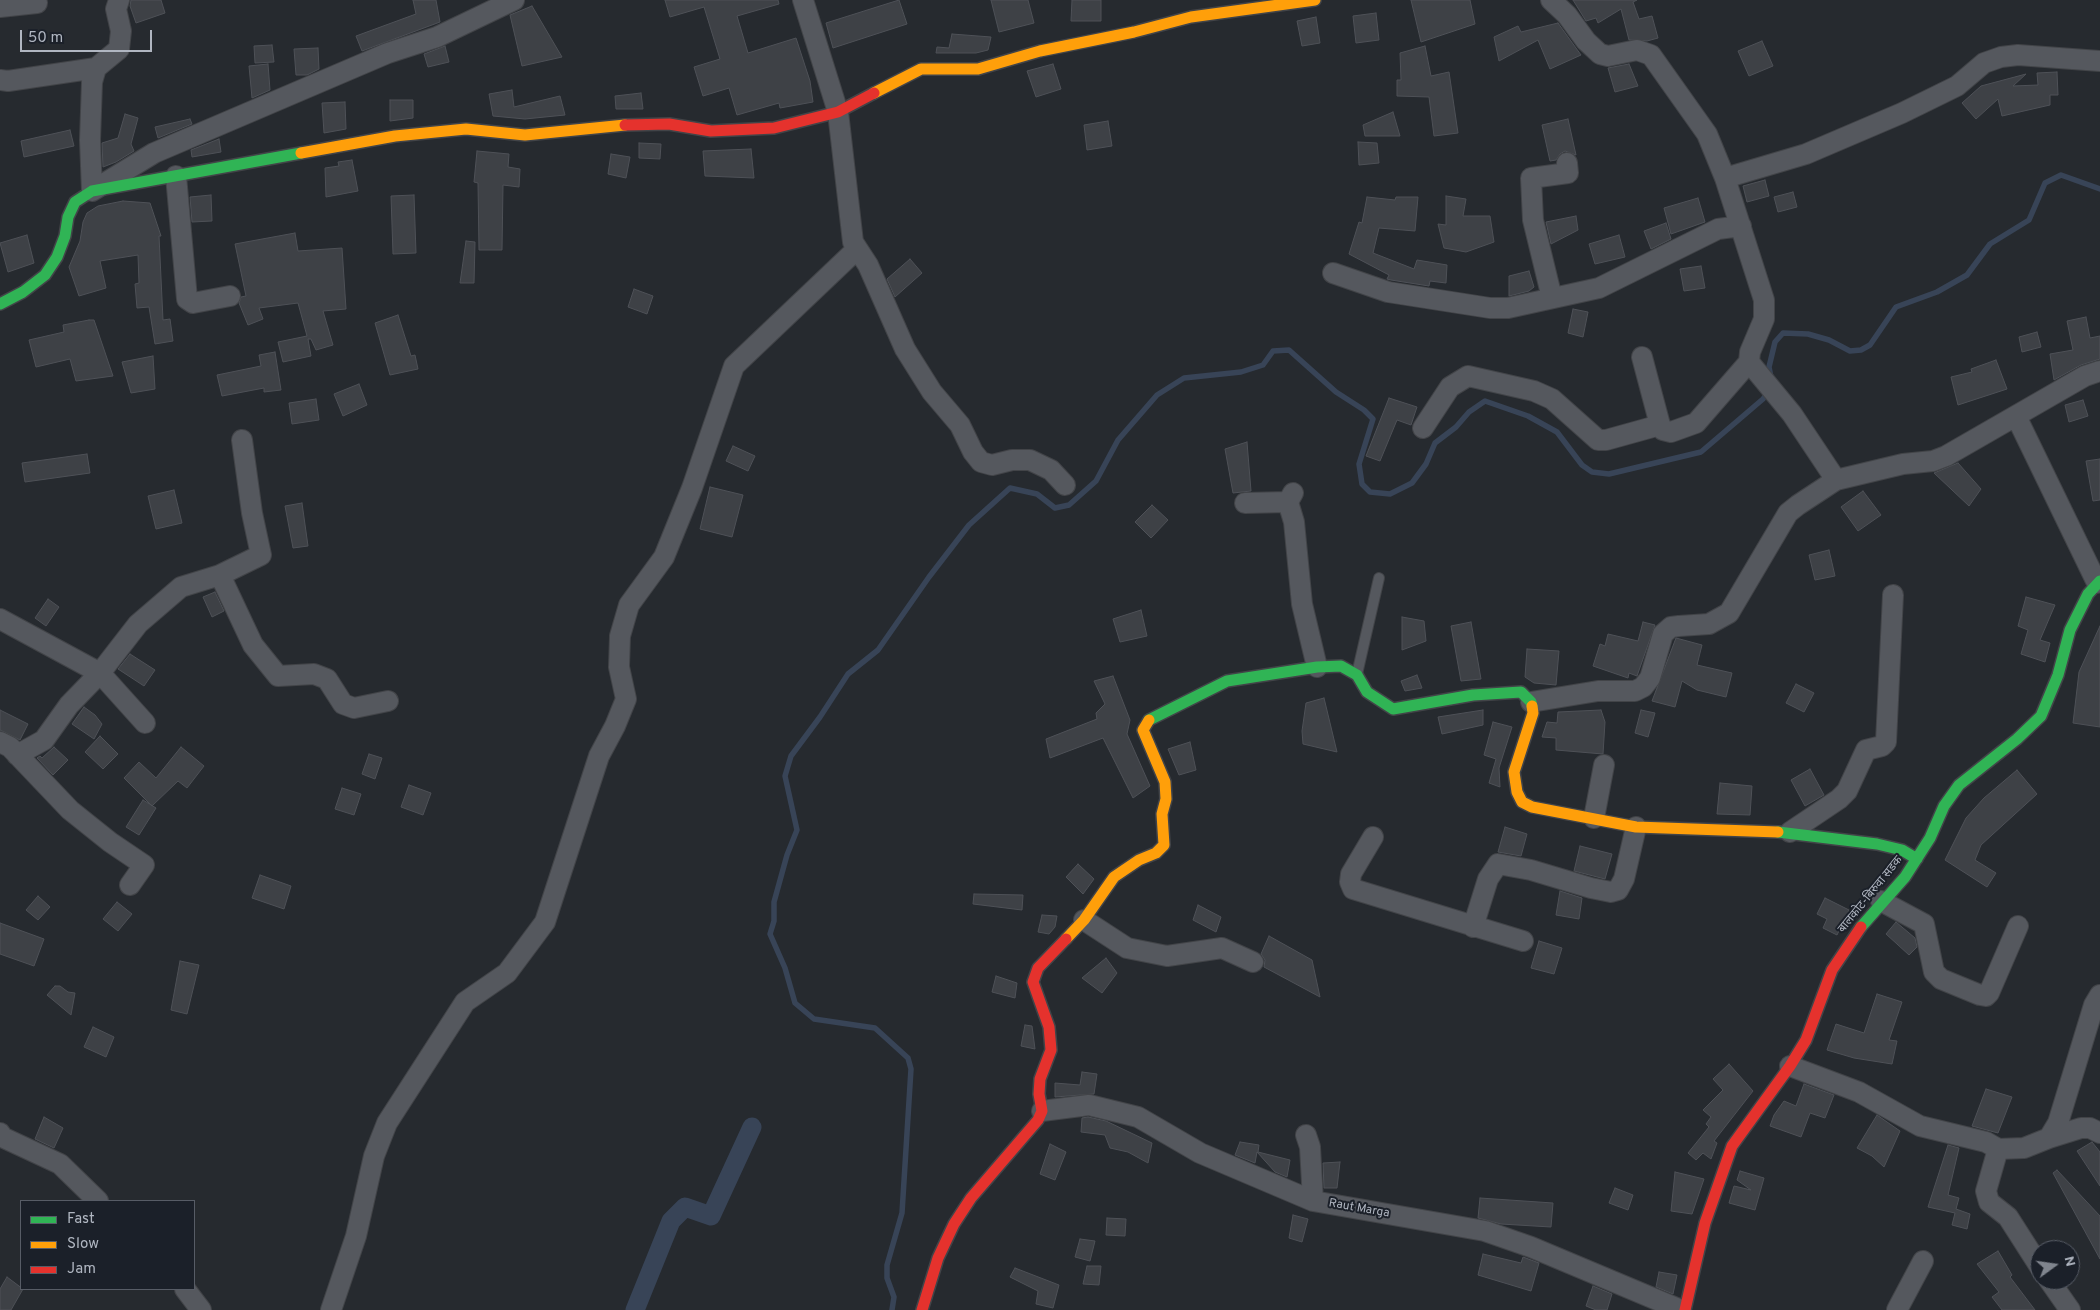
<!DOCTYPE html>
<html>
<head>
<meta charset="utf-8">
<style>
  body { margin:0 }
  #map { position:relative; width:2100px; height:1310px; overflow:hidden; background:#262a2f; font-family:Overpass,sans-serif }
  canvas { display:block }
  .legend { position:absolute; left:20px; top:1200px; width:175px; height:90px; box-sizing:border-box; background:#1b2029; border:1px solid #575c66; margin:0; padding:6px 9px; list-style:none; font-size:15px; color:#b0b6c1 }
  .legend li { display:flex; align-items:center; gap:10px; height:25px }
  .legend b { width:25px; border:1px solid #575c66 }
  .north { position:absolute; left:2030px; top:1240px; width:50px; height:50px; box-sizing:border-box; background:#1b2029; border:1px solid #575c66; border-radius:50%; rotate:76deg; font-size:14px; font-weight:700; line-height:20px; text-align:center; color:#b0b6c1 }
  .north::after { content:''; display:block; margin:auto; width:18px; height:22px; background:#80858e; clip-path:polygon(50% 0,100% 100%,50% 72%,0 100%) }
  .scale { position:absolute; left:20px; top:30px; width:132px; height:22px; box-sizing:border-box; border:2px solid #b0b6c1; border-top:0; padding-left:6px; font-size:15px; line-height:18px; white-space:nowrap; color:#b0b6c1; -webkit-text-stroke:4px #1b2029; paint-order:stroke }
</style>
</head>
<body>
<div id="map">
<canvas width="2100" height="1310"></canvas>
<ul class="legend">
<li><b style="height:6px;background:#30b455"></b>Fast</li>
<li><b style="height:6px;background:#ff9f0a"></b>Slow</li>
<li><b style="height:6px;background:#e5322d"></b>Jam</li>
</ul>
<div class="north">N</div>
<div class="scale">50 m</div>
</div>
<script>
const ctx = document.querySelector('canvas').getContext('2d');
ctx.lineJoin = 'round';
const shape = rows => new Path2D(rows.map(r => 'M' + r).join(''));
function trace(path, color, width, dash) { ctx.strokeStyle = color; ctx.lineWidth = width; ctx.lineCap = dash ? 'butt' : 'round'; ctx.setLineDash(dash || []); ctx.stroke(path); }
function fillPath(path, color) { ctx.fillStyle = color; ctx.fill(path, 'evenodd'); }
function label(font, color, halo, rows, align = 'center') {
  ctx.font = font + ' Overpass,"Noto Sans Devanagari",sans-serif'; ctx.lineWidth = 4; ctx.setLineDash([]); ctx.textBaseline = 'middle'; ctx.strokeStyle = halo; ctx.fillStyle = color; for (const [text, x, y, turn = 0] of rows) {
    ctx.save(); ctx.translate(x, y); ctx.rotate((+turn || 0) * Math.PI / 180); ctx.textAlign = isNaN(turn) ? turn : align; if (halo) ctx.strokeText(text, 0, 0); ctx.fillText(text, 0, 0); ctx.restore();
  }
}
const stream = shape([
  [1771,377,1769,367,1775,342,1783,333,1808,334,1829,340,1850,351,1861,350,1870,345,1896,307,1937,292,1967,275,1990,244,2029,220,2045,183,2061,175,2100,189],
  [892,1310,894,1297,887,1278,887,1265,902,1213,911,1069,908,1058,875,1028,814,1019,795,1003,785,968,770,934,774,921,774,902,787,855,797,830,785,776,791,756,820,717,848,674,878,650,929,577,969,525,1010,488,1037,494,1055,508,1069,505,1096,481,1118,440,1157,395,1184,378,1241,372,1263,365,1273,351,1289,350,1336,392,1364,410,1373,419,1359,464,1362,484,1370,492,1390,494,1412,483,1426,464,1435,443,1456,427,1469,412,1485,401,1528,416,1557,432,1582,465,1592,472,1609,474,1701,452,1763,399,1768,392]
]);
const canal = shape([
  [635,1310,671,1221,685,1207,711,1216,752,1127]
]);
const building = shape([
  [131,0,161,0,165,13,136,23,130,6,131,0],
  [413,0,436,0,440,22,362,51,356,36,416,14,413,0],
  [665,0,778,0,779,4,737,16,748,53,796,38,810,81,813,102,780,108,779,103,737,115,729,88,703,96,694,67,720,59,704,7,670,17,665,0],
  [899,0,907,24,833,48,826,23,899,0],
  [991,0,1028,0,1034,23,999,32,991,0],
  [1072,0,1101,0,1101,21,1071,21,1072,0],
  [1411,0,1470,0,1475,24,1421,42,1411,0],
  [1573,0,1637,0,1633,2,1639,19,1652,16,1658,38,1647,41,1629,40,1621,9,1598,23,1596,18,1586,21,1573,0],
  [532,6,562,57,522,66,510,15,532,6],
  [1376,13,1379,40,1356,43,1353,16,1376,13],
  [1316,17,1320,43,1302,46,1297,21,1316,17],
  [1558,23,1581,55,1550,69,1538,40,1499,61,1494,37,1518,26,1521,32,1558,23],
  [952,34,991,37,988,50,976,53,936,53,937,47,949,48,952,34],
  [1762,41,1773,66,1749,76,1738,51,1762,41],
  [272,45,274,62,255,63,254,46,272,45],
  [445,46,449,62,428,67,424,54,445,46],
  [1425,46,1431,76,1449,72,1458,133,1434,136,1429,97,1397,96,1397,80,1401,80,1400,53,1425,46],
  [318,48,319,69,307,75,296,75,294,49,318,48],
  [268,64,270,90,252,98,249,66,268,64],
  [1053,64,1061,89,1036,97,1027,71,1053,64],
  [1629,64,1638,86,1615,92,1608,68,1629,64],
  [2057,72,2058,95,2050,95,2050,105,2002,116,1998,99,1976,119,1962,103,1981,86,2026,74,2013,86,2038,85,2037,73,2057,72],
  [512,90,514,107,560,96,565,115,525,119,493,116,489,94,512,90],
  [641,93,643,109,616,109,615,96,641,93],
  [390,100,413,100,413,118,390,121,390,100],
  [345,102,346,129,324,133,322,103,345,102],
  [1393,112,1400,136,1365,136,1363,125,1393,112],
  [125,114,138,118,131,144,134,151,116,162,103,167,102,143,118,138,125,114],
  [190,119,192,124,158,138,155,127,190,119],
  [1568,119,1576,155,1565,151,1560,154,1556,160,1550,161,1542,125,1568,119],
  [1108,121,1112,146,1087,150,1084,125,1108,121],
  [70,130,74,146,24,157,21,141,70,130],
  [219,139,221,152,192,157,191,150,219,139],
  [1358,142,1377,143,1379,163,1359,165,1358,142],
  [639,143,661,144,660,159,639,158,639,143],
  [751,149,754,178,705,176,703,151,751,149],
  [477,151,509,154,508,167,520,169,519,187,503,185,502,250,479,250,478,183,474,182,477,151],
  [611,154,630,157,626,178,608,174,611,154],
  [352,160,358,191,326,197,325,168,339,166,338,162,352,160],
  [1765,180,1769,196,1747,202,1743,186,1765,180],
  [1793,192,1797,207,1778,212,1774,197,1793,192],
  [211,195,212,221,192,222,190,197,211,195],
  [414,195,416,253,393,254,391,196,414,195],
  [1446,196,1466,199,1463,216,1490,216,1494,242,1466,252,1444,248,1438,224,1446,225,1446,196],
  [1367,197,1395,200,1396,197,1418,197,1415,231,1379,228,1373,253,1414,269,1417,260,1447,265,1446,283,1430,281,1429,286,1391,280,1387,279,1389,275,1349,254,1359,222,1362,223,1367,197],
  [1698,198,1705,222,1671,234,1664,208,1698,198],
  [123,201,150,203,161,236,159,236,163,320,170,319,173,341,155,344,149,307,137,308,135,284,139,283,138,255,100,261,106,288,79,296,69,267,80,241,83,222,87,213,98,206,123,201],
  [1576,216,1578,230,1551,244,1546,222,1576,216],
  [1666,223,1671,239,1651,249,1644,231,1666,223],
  [295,233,298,251,342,248,346,309,323,311,333,345,316,350,311,339,308,339,311,356,283,362,278,342,307,336,298,303,259,308,263,319,248,325,239,303,241,297,246,296,235,244,295,233],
  [27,235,34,263,8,272,0,243,27,235],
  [1619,235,1625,257,1595,264,1589,244,1619,235],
  [466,241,475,242,474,283,460,283,466,241],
  [910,259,922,273,895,297,887,279,910,259],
  [1701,266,1705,288,1684,291,1680,269,1701,266],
  [1529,271,1534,287,1529,291,1509,296,1509,276,1529,271],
  [634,289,653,296,647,314,628,307,634,289],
  [1573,309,1588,312,1583,337,1568,333,1573,309],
  [398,315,411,356,415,355,418,369,390,375,375,323,398,315],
  [2086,317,2090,338,2100,336,2100,359,2081,365,2054,380,2050,354,2073,350,2067,321,2086,317],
  [89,320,94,320,113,376,76,381,70,359,36,367,29,340,64,332,63,325,89,320],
  [2037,332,2041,347,2022,352,2019,337,2037,332],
  [275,352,281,390,264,392,264,388,222,396,217,375,261,366,259,355,275,352],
  [153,356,155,389,131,393,122,362,153,356],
  [1996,360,2007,389,1958,405,1951,377,1972,372,1971,369,1996,360],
  [359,384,367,405,343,416,334,394,359,384],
  [1389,398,1417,407,1411,425,1397,420,1380,461,1366,456,1389,398],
  [316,399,319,420,292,424,289,403,316,399],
  [2083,400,2088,416,2069,422,2065,405,2083,400],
  [1247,442,1251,491,1233,493,1225,449,1247,442],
  [733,446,755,456,748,471,726,461,733,446],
  [87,454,90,473,25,482,22,463,87,454],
  [2100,459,2100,500,2093,501,2086,461,2100,459],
  [1958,463,1981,489,1969,506,1934,473,1958,463],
  [710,487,743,495,732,537,700,529,710,487],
  [174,490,182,523,156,529,148,496,174,490],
  [1863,491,1881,515,1858,531,1841,507,1863,491],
  [302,503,308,546,293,548,285,506,302,503],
  [1152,505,1168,520,1151,538,1135,522,1152,505],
  [1829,550,1835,576,1815,580,1809,555,1829,550],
  [215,592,224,611,212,617,203,597,215,592],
  [2026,597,2055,605,2040,640,2050,643,2045,662,2021,654,2028,630,2018,626,2026,597],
  [48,599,59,607,46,626,35,618,48,599],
  [1141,610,1147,636,1120,642,1113,619,1141,610],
  [1402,617,1424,621,1426,641,1402,650,1402,617],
  [1471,622,1481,679,1461,681,1451,626,1471,622],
  [1643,622,1655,625,1637,676,1629,673,1628,678,1593,666,1600,644,1605,646,1608,634,1638,641,1643,622],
  [2100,626,2100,727,2073,723,2079,672,2100,626],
  [1676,638,1702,645,1697,665,1732,673,1726,697,1697,690,1682,681,1675,707,1652,701,1676,638],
  [1527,649,1559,651,1556,685,1534,683,1525,677,1527,649],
  [130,654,155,670,144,686,118,669,130,654],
  [1417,675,1422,688,1405,691,1401,681,1417,675],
  [1113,676,1130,720,1127,734,1150,786,1133,798,1103,738,1050,758,1046,739,1097,719,1096,713,1105,704,1094,681,1113,676],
  [1796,684,1814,693,1804,712,1786,703,1796,684],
  [1324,698,1337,752,1303,744,1302,731,1306,703,1324,698],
  [84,707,95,715,102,724,94,739,72,724,84,707],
  [0,710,28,724,20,740,0,730,0,710],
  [1483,710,1483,725,1442,734,1438,717,1483,710],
  [1601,710,1605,722,1603,754,1556,750,1556,738,1542,737,1547,722,1557,723,1558,712,1601,710],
  [1641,710,1655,713,1648,737,1635,733,1641,710],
  [1493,722,1512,727,1499,768,1500,787,1489,783,1496,759,1484,755,1493,722],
  [100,736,118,754,103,769,85,752,100,736],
  [1190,742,1196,770,1179,775,1168,749,1190,742],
  [54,747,68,760,53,775,37,758,40,756,42,758,54,747],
  [181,747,204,766,187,788,178,781,152,806,124,778,139,762,156,778,181,747],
  [369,754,382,758,375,779,362,774,369,754],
  [1810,769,1824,795,1805,806,1791,780,1810,769],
  [2017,770,2037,794,1981,845,1975,860,1996,873,1987,887,1945,860,1966,818,1984,798,2017,770],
  [1720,783,1752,786,1750,815,1717,814,1720,783],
  [409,785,431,793,423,815,401,807,409,785],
  [342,788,361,794,354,815,335,809,342,788],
  [143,800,156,808,139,835,126,827,143,800],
  [1505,827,1527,834,1521,856,1498,852,1505,827],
  [1580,846,1612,854,1605,879,1574,871,1580,846],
  [1078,864,1094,879,1083,894,1066,877,1078,864],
  [260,875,291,886,284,909,252,898,260,875],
  [1560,891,1582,898,1579,919,1556,915,1560,891],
  [974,894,1023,895,1022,910,973,904,974,894],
  [38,896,50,907,38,920,26,910,38,896],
  [1825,898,1849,910,1837,935,1823,928,1827,919,1817,914,1825,898],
  [117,902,132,914,118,931,103,919,117,902],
  [1198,905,1221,917,1216,932,1193,920,1198,905],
  [1042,915,1057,916,1055,927,1049,934,1038,932,1042,915],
  [1896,922,1915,938,1917,947,1909,955,1886,934,1896,922],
  [0,923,44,939,34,966,0,954,0,923],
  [1269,936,1312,960,1320,997,1264,967,1265,960,1261,954,1269,936],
  [1539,941,1562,948,1554,974,1531,968,1539,941],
  [1106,958,1117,973,1102,993,1082,978,1106,958],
  [180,961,199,965,187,1014,171,1010,180,961],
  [996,976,1017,983,1015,998,992,992,996,976],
  [55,986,60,986,68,992,75,993,71,1015,47,995,55,986],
  [1877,994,1902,1002,1889,1040,1897,1041,1892,1064,1854,1058,1827,1050,1836,1024,1864,1033,1877,994],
  [1025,1025,1032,1026,1035,1049,1021,1046,1025,1025],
  [93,1027,114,1037,106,1057,84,1047,93,1027],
  [1729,1064,1753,1091,1714,1141,1717,1143,1711,1159,1703,1153,1696,1160,1688,1153,1709,1127,1706,1124,1711,1117,1703,1110,1723,1090,1713,1079,1729,1064],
  [1082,1072,1097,1074,1094,1094,1055,1097,1055,1083,1080,1085,1082,1072],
  [1804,1084,1834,1095,1825,1118,1810,1113,1801,1137,1770,1126,1774,1115,1784,1101,1796,1106,1804,1084],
  [1986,1089,2012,1097,1998,1133,1972,1126,1986,1089],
  [1877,1115,1900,1131,1884,1167,1872,1156,1857,1148,1877,1115],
  [44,1117,63,1128,54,1148,35,1139,44,1117],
  [1088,1117,1106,1121,1152,1143,1148,1163,1128,1152,1110,1148,1105,1135,1081,1132,1082,1118,1088,1117],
  [1240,1142,1259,1145,1258,1152,1290,1160,1287,1177,1275,1172,1257,1152,1255,1163,1235,1155,1240,1142],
  [2092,1142,2100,1152,2100,1186,2077,1151,2092,1142],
  [1050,1144,1066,1152,1055,1180,1040,1174,1050,1144],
  [1948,1145,1959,1148,1948,1195,1959,1198,1956,1209,1970,1214,1967,1229,1952,1225,1955,1213,1928,1207,1948,1145],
  [1340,1162,1337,1188,1324,1188,1323,1163,1340,1162],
  [2057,1170,2100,1216,2100,1259,2053,1173,2057,1170],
  [1740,1171,1764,1178,1755,1210,1729,1203,1734,1186,1751,1190,1737,1180,1740,1171],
  [1675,1172,1704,1179,1692,1214,1671,1211,1675,1172],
  [1615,1188,1633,1195,1628,1210,1609,1203,1615,1188],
  [1480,1198,1553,1203,1551,1227,1501,1224,1478,1218,1480,1198],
  [1293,1215,1308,1219,1302,1242,1289,1238,1293,1215],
  [1107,1218,1126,1219,1125,1236,1106,1235,1107,1218],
  [1080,1239,1095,1241,1090,1261,1075,1257,1080,1239],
  [1998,1251,2012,1275,2010,1277,2035,1310,2002,1310,1992,1297,1999,1292,1977,1264,1998,1251],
  [1483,1254,1521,1263,1523,1257,1539,1263,1531,1291,1478,1275,1483,1254],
  [1087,1266,1101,1266,1099,1285,1083,1284,1087,1266],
  [1015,1268,1059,1285,1053,1308,1036,1304,1038,1291,1010,1277,1015,1268],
  [1659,1272,1677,1275,1673,1294,1656,1287,1659,1272],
  [7,1277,23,1289,11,1310,0,1310,0,1289,7,1277],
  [1593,1286,1612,1294,1607,1310,1596,1310,1586,1306,1593,1286]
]);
const lane = shape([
  [1357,674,1379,578]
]);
const street = shape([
  [119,0,116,9,121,31,119,49,96,68,92,82,90,140,92,191,154,153,388,53,437,37,514,0],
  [803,0,838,112,853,242,868,265,905,349,932,392,960,425,973,452,981,462,992,465,1012,460,1030,460,1051,470,1065,485],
  [1551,0,1567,15,1586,41,1600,54,1608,56,1637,50,1651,55,1707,134,1725,178,1764,300,1764,319,1750,352,1749,362,1792,414,1836,480],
  [0,7,37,3],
  [0,80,8,81,96,68],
  [176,176,187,299,193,303,230,296],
  [1725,178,1806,154,1902,113,1957,86,1984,63,2001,57,2018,55,2100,61],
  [1333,273,1388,292,1490,308,1508,308,1599,288,1718,229,1741,226],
  [1552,298,1533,220,1531,178,1568,173,1567,163],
  [1642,357,1660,425,1663,430,1671,432,1696,423,1749,362],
  [2016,416,2097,583],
  [1423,428,1450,387,1468,376,1534,391,1552,399,1598,440,1606,440,1660,425],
  [1293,493,1288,502,1294,522,1302,604,1317,667],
  [1245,503,1288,502],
  [220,575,253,645,278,676,314,674,327,679,343,704,354,708,388,701],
  [0,619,100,673,145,723],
  [1531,702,1598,691,1635,691,1643,687,1650,678,1663,634,1671,627,1679,626,1709,624,1729,613,1788,513,1798,505,1836,480,1903,464,1933,461,1946,456,2085,376,2100,371],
  [0,742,10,747,70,810,110,842,144,865,130,885],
  [17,755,44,740,69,705,100,673,138,624,181,587,220,575,261,555,252,513,242,440],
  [1594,818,1604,765],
  [1790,832,1839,799,1847,791,1866,750,1882,746,1886,742,1893,595],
  [1373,837,1351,874,1350,882,1353,889,1523,941],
  [1881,901,1924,924,1934,972,1941,979,1980,995,1986,996,1989,993,2018,926],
  [1084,920,1127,948,1167,956,1222,948,1253,962],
  [1473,927,1488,879,1498,864,1531,870,1591,888,1611,892,1618,890,1624,879,1636,827],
  [1790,1066,1859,1092,1920,1126,1986,1142,1998,1149,2024,1148,2049,1138,2058,1123,2094,1005,2100,995],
  [1042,1111,1089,1105,1138,1117,1200,1153,1313,1201,1485,1231,1531,1247,1681,1310],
  [0,1133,2,1137,60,1164,98,1201],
  [1306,1135,1310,1147,1313,1201],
  [2049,1138,2081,1128,2090,1128,2100,1133],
  [1998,1149,1986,1191,1989,1202,2008,1217,2040,1267],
  [2049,1280,2070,1310],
  [185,1289,201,1310],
  [331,1310,356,1236,374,1156,387,1123,465,1002,507,973,545,922,599,756,615,726,626,699,619,667,620,636,629,605,664,557,692,488,734,366,857,249],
  [1897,1310,1923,1261]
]);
const fast = shape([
  [0,304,23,292,45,275,57,257,65,236,68,217,75,202,92,191,301,153],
  [1149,720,1227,681,1317,667,1341,666,1357,675,1367,692,1393,709,1473,695,1521,692,1531,702,1532,706],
  [1778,832,1877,844,1902,850,1917,859],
  [1861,927,1905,877,1930,838,1944,806,1959,785,2017,739,2041,716,2058,675,2070,630,2088,594,2100,581]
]);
const slow = shape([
  [874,93,921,69,978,69,1040,51,1134,32,1191,17,1315,0],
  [301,153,395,136,466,129,525,135,625,125],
  [1532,706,1533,713,1514,772,1517,792,1522,802,1532,807,1636,827,1778,832],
  [1066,939,1084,920,1114,877,1139,860,1156,853,1164,845,1162,814,1166,799,1165,782,1143,730,1149,720]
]);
const jam = shape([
  [625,125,669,124,711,131,774,128,838,112,874,93],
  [922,1310,938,1258,954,1224,971,1198,1038,1120,1042,1111,1039,1094,1040,1079,1051,1050,1049,1027,1033,982,1038,968,1066,939],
  [1685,1310,1705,1223,1732,1146,1790,1066,1806,1040,1832,970,1861,927]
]);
const streetNames = [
  ["बालकोट-बिरुवा सडक",1871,895,-51],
  ["Raut Marga",1359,1209,10]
];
trace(stream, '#384457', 5.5);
trace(canal, '#384457', 19);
fillPath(building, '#3e4146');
trace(building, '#4e5157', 1);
trace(lane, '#424448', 12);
trace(street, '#424448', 22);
trace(fast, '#424448', 14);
trace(slow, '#424448', 14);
trace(jam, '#424448', 14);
trace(lane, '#55585e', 10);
trace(street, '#55585e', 20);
trace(fast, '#30b455', 11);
trace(slow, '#ff9f0a', 11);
trace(jam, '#e5322d', 11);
label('12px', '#b0b6c1', '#1b2029', streetNames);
</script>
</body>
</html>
